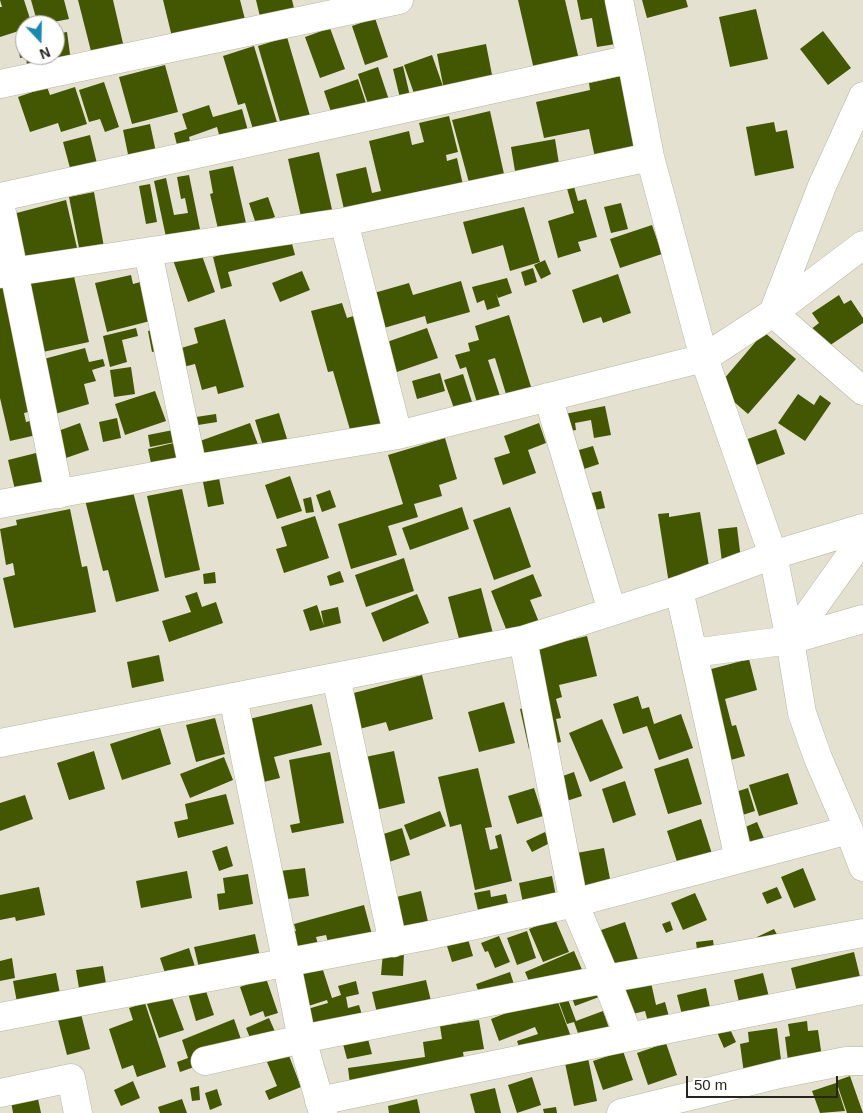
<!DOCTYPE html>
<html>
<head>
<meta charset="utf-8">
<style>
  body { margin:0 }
  #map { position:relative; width:863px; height:1113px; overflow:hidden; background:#e4e1d1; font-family:Helvetica,sans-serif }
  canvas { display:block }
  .north { position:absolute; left:15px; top:15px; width:50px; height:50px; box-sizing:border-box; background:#fff; border:1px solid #a8a7a5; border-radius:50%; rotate:159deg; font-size:14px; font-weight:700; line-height:20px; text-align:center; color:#25241e }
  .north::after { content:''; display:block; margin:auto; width:18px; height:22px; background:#1a89af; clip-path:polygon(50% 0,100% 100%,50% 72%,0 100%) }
  .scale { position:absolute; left:686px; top:1076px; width:152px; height:22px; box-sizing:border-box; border:2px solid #25241e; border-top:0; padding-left:6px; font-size:15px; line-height:18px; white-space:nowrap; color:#25241e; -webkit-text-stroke:4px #fff; paint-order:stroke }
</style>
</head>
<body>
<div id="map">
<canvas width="863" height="1113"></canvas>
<div class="north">N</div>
<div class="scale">50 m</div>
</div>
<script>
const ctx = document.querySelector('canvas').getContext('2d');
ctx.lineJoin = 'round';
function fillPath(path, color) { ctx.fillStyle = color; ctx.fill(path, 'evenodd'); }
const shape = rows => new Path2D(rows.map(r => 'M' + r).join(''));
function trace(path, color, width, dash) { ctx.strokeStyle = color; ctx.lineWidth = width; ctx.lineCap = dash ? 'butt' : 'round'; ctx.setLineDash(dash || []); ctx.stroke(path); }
const building = shape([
  [0,0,24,0,32,25,25,25,25,29,0,37,0,7,2,7],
  [31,0,64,0,69,19,38,25],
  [78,0,113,0,125,52,93,59],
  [163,0,240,0,247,27,174,45],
  [256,0,292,0,296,16,262,25],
  [518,0,565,0,580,64,535,74],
  [577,0,615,0,622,43,597,47,592,18,581,20],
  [642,0,686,0,688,7,647,18],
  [756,9,768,59,730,67,719,17],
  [375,18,388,57,365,65,352,26],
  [330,28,345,69,320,78,305,37],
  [823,31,851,68,828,85,800,49],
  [67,32,72,69,28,74,26,57,20,58,17,38,25,37,25,55,55,55,55,34],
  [287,37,313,126,284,135,258,46],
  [486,44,494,85,445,95,437,54],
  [254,46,280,132,256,139,245,103,238,105,223,56],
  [432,55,445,92,417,102,404,65],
  [165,65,178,112,132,124,119,77],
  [403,66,410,96,400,98,393,69],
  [378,67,390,103,370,110,358,74],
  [621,76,640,163,598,172,589,129,544,138,536,102,590,90,589,83],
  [358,79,367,106,333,118,324,91],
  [104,82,119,127,105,132,100,119,89,122,79,90],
  [47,87,50,95,75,87,87,124,61,132,58,123,30,132,18,97],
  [209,105,213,117,242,109,250,138,222,146,217,127,189,137,192,150,179,153,174,133,187,129,182,114],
  [490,111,506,183,471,190,452,120],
  [449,116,458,152,446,155,447,161,457,158,465,194,348,227,336,174,366,167,372,193,381,191,369,141,409,131,412,145,424,142,419,123],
  [774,122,776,132,787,130,794,168,755,176,746,127],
  [150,124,159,166,130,164,123,130],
  [90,135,100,176,74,183,63,142],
  [555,139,560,170,516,177,511,147],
  [319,152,333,214,302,221,288,159],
  [233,166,246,223,218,229,210,194,213,193,209,171],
  [189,175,200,229,166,237,154,181,166,178,174,215,188,213,185,198,181,199,177,177],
  [573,183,578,201,586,199,597,237,578,242,581,251,558,258,548,221,574,213,566,185],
  [150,184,157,222,146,224,139,186],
  [94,192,106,258,82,263,69,197],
  [268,197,275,217,256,224,249,203],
  [66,200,80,261,21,274,9,215],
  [621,203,628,229,611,233,604,207],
  [524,207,540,262,510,271,503,245,472,254,463,222],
  [652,225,662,254,620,268,610,239],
  [290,236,295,255,228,272,232,286,221,289,213,257],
  [200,250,215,292,188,302,173,260],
  [545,260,551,274,541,279,534,265],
  [533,268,537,282,525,286,521,272],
  [302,271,310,290,280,302,272,283],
  [73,272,89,342,43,352,27,284],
  [618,274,631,313,603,323,601,317,583,323,572,290],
  [131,275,133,284,144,281,154,320,107,332,95,283],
  [507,278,512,293,498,298,496,293,500,306,487,310,484,300,477,303,472,287],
  [461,281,470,312,427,324,425,316,384,328,374,293,409,283,413,295],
  [10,283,37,410,24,413,26,422,38,419,41,434,10,441,0,398,0,285],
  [839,295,844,304,851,300,863,318,863,323,823,350,810,330,819,323,812,313],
  [342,303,347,318,363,313,395,429,353,440,333,371,328,372,311,311],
  [509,315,535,400,502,395,506,394,495,358,488,360,502,402,479,409,466,367,460,369,455,355,470,351,468,343,479,340,475,326],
  [225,319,244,387,218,394,216,386,202,390,195,364,183,367,178,349,198,343,194,328],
  [136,328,138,336,122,340,127,362,110,367,103,336],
  [162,328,166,349,152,352,148,331],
  [427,328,438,358,394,373,384,343],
  [764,332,796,359,748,414,717,387],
  [85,348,89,362,103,359,105,366,92,370,96,381,84,384,89,404,55,414,40,360],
  [131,367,135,394,114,397,110,370],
  [440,373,445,391,417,399,412,381],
  [463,374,474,408,456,414,444,380],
  [155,391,166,421,125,435,115,404],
  [798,394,814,405,820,395,831,403,805,441,778,423],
  [605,406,611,435,594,438,591,420,575,423,576,430,564,432,560,415],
  [279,413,288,442,264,449,255,420],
  [216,414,217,422,198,425,196,417],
  [117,418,121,438,103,442,99,422],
  [80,423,89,450,66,458,58,431],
  [250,423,260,450,210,468,200,441],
  [539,423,546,443,528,450,536,473,503,485,494,458,510,453,504,436],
  [183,428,185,440,150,447,148,435],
  [776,429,785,454,751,467,742,441],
  [445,438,457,479,439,485,442,496,414,504,418,517,388,526,397,555,351,569,338,524,403,504,388,455],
  [182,441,190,474,155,482,148,449],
  [593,446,599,464,578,471,572,452],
  [44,451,53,485,16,494,8,460],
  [290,476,302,511,277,519,265,485],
  [219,478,224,504,208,507,203,482],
  [132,488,159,591,116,602,108,570,103,571,85,500],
  [182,489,200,570,165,578,147,496],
  [330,490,336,507,322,512,316,495],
  [601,491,605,508,585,512,581,495],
  [311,497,314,512,306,513,303,499],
  [462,507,469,529,410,550,402,528],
  [510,507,531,567,494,580,473,520],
  [70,509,82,567,87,566,96,612,14,628,3,578,15,575,13,563,6,565,0,529,17,525,16,520],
  [700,512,711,578,669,584,658,514,669,513,669,517],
  [315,516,329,558,284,573,276,549,287,546,281,527],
  [737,527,742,568,723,571,718,529],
  [404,558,414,591,366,607,355,575],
  [340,571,344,582,330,586,327,576],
  [215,572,216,583,204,584,203,574],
  [533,574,542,596,530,600,541,627,510,639,491,591],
  [481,588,495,641,462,650,448,597],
  [197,592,202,607,216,602,223,623,169,642,162,621,191,612,185,596],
  [417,594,429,623,383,642,371,613],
  [317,605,324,626,321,611,338,607,341,623,310,631,303,610],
  [587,636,597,676,559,685,562,697,556,699,561,718,556,719,561,742,529,749,520,709,529,707,516,653],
  [159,655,164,681,132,688,127,662],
  [749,659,757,690,725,699,732,726,736,725,745,756,709,766,685,676],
  [422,675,433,719,389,731,386,722,340,734,331,699],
  [638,696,642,709,649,707,654,724,681,714,693,748,659,760,647,726,623,734,613,704],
  [504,702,515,743,479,752,468,712],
  [312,704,322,745,274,757,280,778,239,788,224,725],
  [215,718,225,754,196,762,186,725],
  [602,719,623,768,590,782,569,733],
  [160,728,171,764,122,780,110,744],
  [94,751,105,789,69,800,57,763],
  [394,751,405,803,363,813,351,760],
  [330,752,344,823,292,833,290,825,300,823,289,760],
  [224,757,233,780,190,798,180,774],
  [688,758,702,804,668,814,654,769],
  [478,768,492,827,485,828,490,850,498,848,495,836,501,834,512,881,475,890,461,824,450,827,438,777],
  [574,772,582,796,551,806,543,783],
  [788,773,798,804,759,816,749,785],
  [625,781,636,815,613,823,602,789],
  [534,788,543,816,517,824,508,796],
  [748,788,755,811,724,821,716,798],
  [226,794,234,824,178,838,174,822,188,819,185,804],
  [25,795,33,819,0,831,0,803],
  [440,811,446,826,410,840,404,825],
  [701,819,713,857,679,868,667,831],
  [757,822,766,843,746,853,736,831],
  [402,828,410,855,371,868,362,841],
  [545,832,550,843,532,852,526,841],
  [227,846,233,866,219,871,212,851],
  [604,848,612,889,568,897,560,856],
  [305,868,309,896,267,902,263,873],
  [803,868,816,900,794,908,781,877],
  [187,871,192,898,141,908,136,881],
  [248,874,253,904,219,910,217,894,225,893,223,878],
  [552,876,557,901,524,908,519,883],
  [39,887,45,915,16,921,15,917,0,920,0,895],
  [777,887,782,898,767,904,762,893],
  [490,890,491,897,506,894,511,916,481,923,474,893],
  [421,891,429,926,389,935,380,901],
  [695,893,707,920,683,930,671,903],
  [364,905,374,942,331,953,326,935,316,937,322,959,271,938,296,931,294,924],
  [555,919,569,952,543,962,529,929],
  [670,921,673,930,666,933,662,924],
  [625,922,641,968,611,978,595,932],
  [774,929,785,949,768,958,757,937],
  [527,931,536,958,517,965,507,938],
  [255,934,263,970,201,976,194,947],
  [499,936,510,962,495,968,488,951,485,952,481,943],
  [468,939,473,956,452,962,447,946],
  [713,940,716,964,699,966,696,942],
  [189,948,198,976,169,985,160,958],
  [574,951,583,972,534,993,525,972],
  [383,952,404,953,403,976,381,975],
  [854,952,863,989,802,1012,791,968],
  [12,958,15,978,0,981,0,961],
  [103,966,108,995,81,1000,76,970],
  [322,967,332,998,341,995,338,986,356,981,359,994,346,997,348,1008,359,1005,366,1028,302,1045,294,1013,328,1003,327,1000,293,1011,283,980],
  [510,972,518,997,484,1009,476,984],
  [56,973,62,1004,19,1013,13,981],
  [763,973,774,1017,744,1024,734,980],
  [266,978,278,1013,265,1017,263,1011,250,1016,240,987],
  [650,978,656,1005,665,1002,671,1024,650,1029,645,1011,612,1019,604,989],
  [426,980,435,1018,381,1030,372,992],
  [595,984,599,997,575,1006,570,993],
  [205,988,214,1015,196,1021,188,993],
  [706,988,712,1017,684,1023,677,995],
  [555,994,576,1050,523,1059,517,1041,538,1034,535,1027,499,1041,491,1019],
  [566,994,576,1021,603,1011,613,1039,584,1050,574,1022,567,1024,557,997],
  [171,995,184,1030,159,1038,147,1004],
  [145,1003,166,1067,137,1077,133,1065,122,1069,109,1029,133,1020,129,1008],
  [81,1014,90,1049,67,1055,58,1020],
  [269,1018,281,1045,257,1055,246,1028],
  [234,1019,243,1045,220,1058,180,1072,177,1062,188,1058,182,1040],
  [479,1020,484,1049,463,1052,465,1066,352,1100,348,1068,425,1057,423,1042,442,1039,440,1026],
  [807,1021,808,1031,818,1030,823,1064,789,1069,785,1037,790,1036,788,1024],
  [729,1027,736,1042,724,1048,717,1032],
  [777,1028,783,1076,745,1081,740,1044,749,1042,748,1032],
  [368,1039,372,1054,347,1059,343,1044],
  [666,1043,677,1075,648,1085,637,1053],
  [623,1051,633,1080,603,1090,593,1061],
  [288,1053,301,1087,269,1100,265,1091,277,1086,267,1062],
  [588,1058,597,1101,574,1106,565,1063],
  [850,1076,863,1113,847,1113,836,1081],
  [532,1077,541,1105,517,1113,508,1085],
  [133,1081,140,1098,121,1106,114,1090],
  [836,1083,845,1111,820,1113,812,1091],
  [199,1086,200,1100,192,1101,190,1088],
  [495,1088,501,1113,475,1113,470,1094],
  [217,1089,222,1105,210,1110,205,1093],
  [37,1094,41,1113,13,1113,11,1101],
  [182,1099,187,1113,160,1113,158,1107],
  [417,1099,420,1113,389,1113,388,1106],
  [556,1107,557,1113,544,1113,543,1109]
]);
const minor = shape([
  [0,84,399,0],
  [863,96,822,186,773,313,863,391],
  [0,197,631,59,619,0],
  [0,203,59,494],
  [344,222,398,435],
  [148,252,193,469],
  [0,274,344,222,650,157],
  [548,397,612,611],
  [0,504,193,469,398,435,704,358,773,313,863,245],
  [679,590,739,859],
  [523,640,574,903,606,979,863,933],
  [790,640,773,555,863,528],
  [693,653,790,640,863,619],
  [336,677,393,943],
  [233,697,302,1039,323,1113],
  [0,743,523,640,679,590,773,555,704,358,650,157,631,59],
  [849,830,818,758,802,713,790,640,863,538],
  [0,1017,426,936,574,903,849,830,863,867],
  [629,1037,863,990],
  [205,1061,302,1039,606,979,629,1037,319,1101],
  [0,1093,71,1078,78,1113],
  [621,1113,780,1074,846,1061,863,1061]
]);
fillPath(building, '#435602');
trace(minor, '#b7b4a4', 29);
trace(minor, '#fff', 28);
</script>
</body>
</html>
